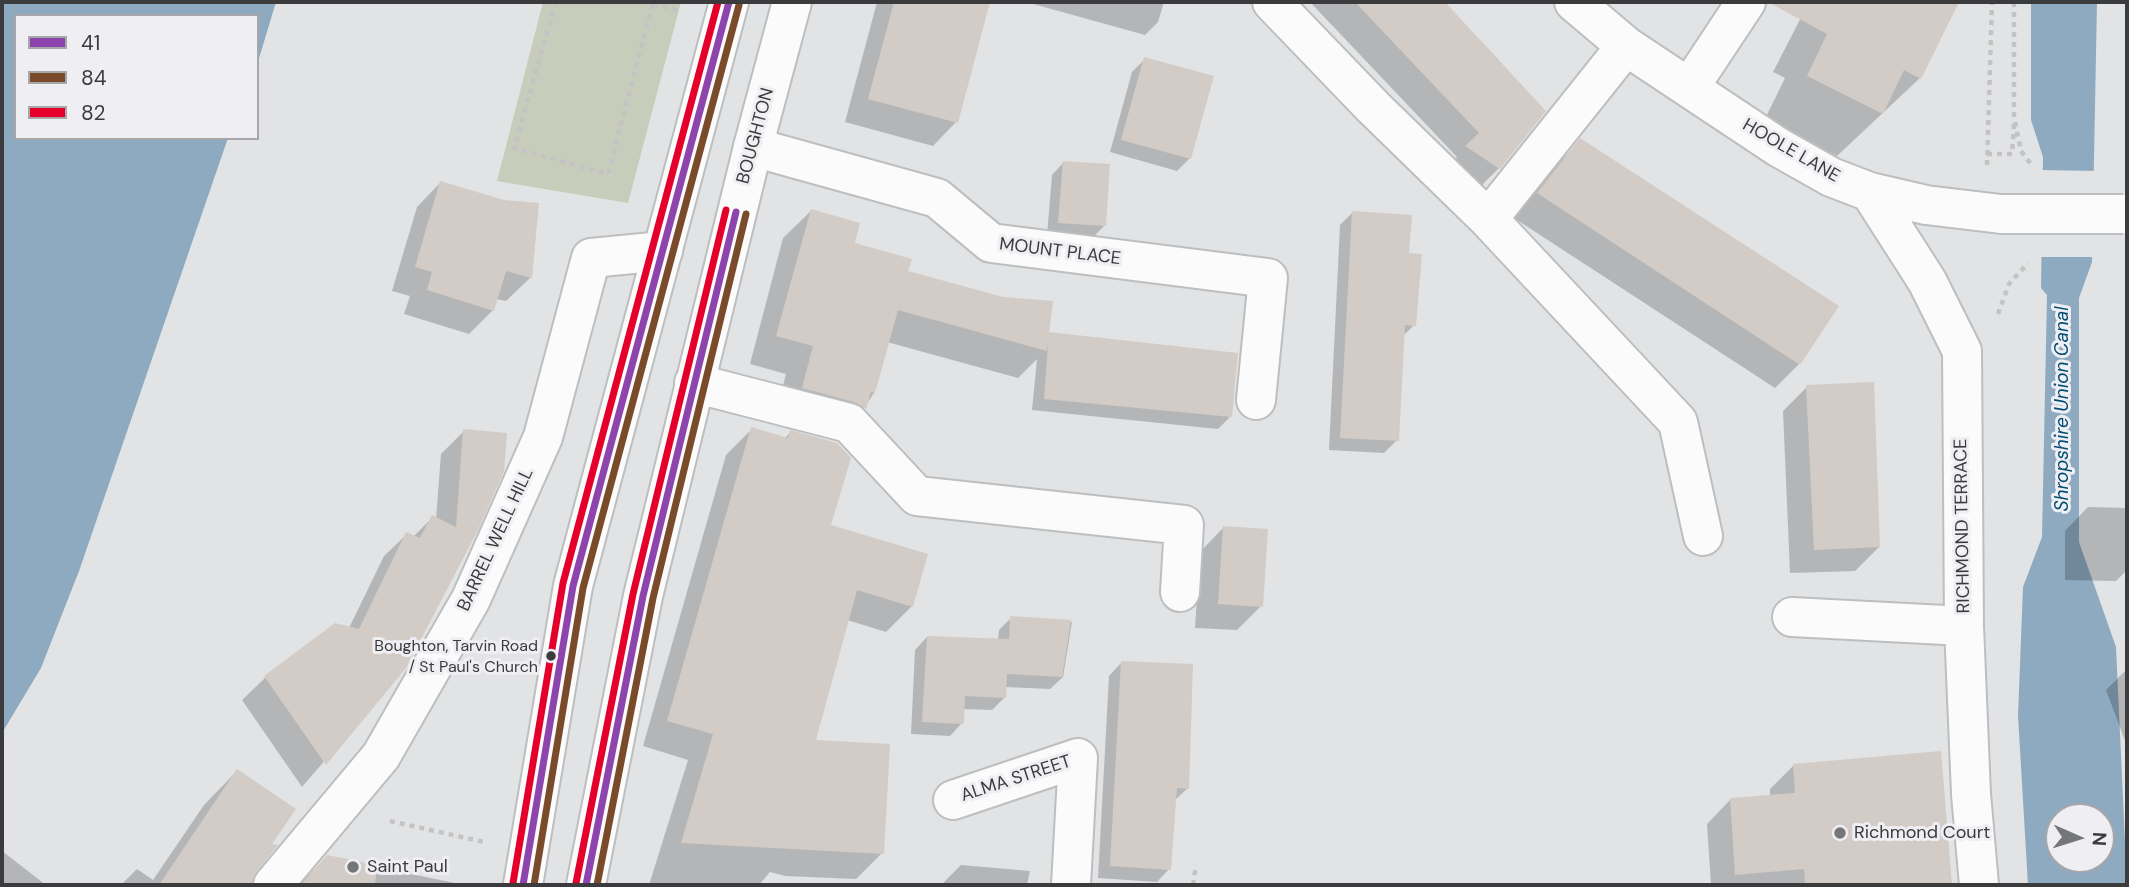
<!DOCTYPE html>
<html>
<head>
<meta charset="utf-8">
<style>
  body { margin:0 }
  #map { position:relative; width:2129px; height:887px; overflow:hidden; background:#e2e3e4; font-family:"DM Sans",sans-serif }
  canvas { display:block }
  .frame { position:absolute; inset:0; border:4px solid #3b3b3d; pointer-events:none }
  .legend { position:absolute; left:14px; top:14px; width:245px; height:126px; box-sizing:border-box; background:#efeff3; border:2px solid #a7a7aa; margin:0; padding:9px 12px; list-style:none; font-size:21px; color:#3b3b3d }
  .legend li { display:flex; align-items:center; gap:14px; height:35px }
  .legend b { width:35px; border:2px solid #a7a7aa }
  .north { position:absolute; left:2045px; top:803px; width:70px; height:70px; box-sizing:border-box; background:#efeff3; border:2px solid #a7a7aa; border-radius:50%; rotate:93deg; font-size:19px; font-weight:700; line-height:28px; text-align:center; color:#3b3b3d }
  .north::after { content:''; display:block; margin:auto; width:24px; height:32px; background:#757677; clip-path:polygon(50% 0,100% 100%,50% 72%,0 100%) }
</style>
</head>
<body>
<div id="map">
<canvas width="2129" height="887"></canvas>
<div class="frame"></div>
<ul class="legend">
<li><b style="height:9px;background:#8e44ad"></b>41</li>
<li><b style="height:9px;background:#7a4b2a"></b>84</li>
<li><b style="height:9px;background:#e4002b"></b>82</li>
</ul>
<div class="north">N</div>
</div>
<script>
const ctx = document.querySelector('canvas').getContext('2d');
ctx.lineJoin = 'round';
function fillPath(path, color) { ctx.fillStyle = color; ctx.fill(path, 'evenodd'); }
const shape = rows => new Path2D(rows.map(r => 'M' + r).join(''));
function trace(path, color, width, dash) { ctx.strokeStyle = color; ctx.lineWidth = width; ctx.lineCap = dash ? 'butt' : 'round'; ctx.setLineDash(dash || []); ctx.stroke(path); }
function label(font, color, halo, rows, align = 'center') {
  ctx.font = font + ' "DM Sans",sans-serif'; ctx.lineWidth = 6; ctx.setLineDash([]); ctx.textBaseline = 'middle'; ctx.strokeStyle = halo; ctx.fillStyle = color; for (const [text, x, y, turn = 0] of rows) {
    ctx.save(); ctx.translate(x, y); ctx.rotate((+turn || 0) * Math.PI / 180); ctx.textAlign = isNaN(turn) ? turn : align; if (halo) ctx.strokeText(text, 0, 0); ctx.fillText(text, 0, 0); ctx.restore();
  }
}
const green = shape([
  [543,2,681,2,628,203,497,181]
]);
const water = shape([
  [2,2,276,2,257,65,257,16,16,16,16,138,228,138,79,571,41,668,2,733],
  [2031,2,2097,2,2092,262,2079,298,2079,542,2116,647,2127,885,2028,885,2018,716,2023,587,2042,537,2047,295,2041,288,2043,157,2031,120],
  [2059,817,2101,817,2101,859,2059,859]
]);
const pier = shape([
  [2039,170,2098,171,2095,257,2037,257]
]);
const shadow = shape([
  [877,2,989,2,956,122,933,146,845,122],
  [1026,2,1164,2,1158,22,1145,35],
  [1310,2,1443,2,1498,59,1499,168,1475,192,1443,171,1457,157],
  [1809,2,1934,2,1952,10,1920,78,1837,156,1764,121,1785,78,1773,72],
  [1145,59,1190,158,1177,171,1110,152,1132,72],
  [1581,141,1799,364,1775,388,1514,218,1557,164],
  [1064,162,1104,226,1092,238,1047,235,1052,175],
  [440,183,503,202,537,205,530,278,506,301,496,299,493,310,469,334,404,314,410,296,392,291,417,207],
  [811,211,853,244,906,273,1230,417,1218,429,1032,410,1037,359,1018,378,887,342,874,393,864,408,837,436,775,416,786,374,750,364,783,238],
  [1353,212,1407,255,1414,325,1402,337,1397,440,1384,453,1329,450,1340,225],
  [1807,387,1879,547,1855,571,1790,573,1783,411],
  [752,429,785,438,791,432,829,526,912,606,886,632,847,620,814,741,882,853,856,879,785,876,770,872,759,885,649,885,688,760,643,746,726,455],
  [464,431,505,435,405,667,302,787,242,700,265,678,335,625,349,628,384,556,407,534,413,537,433,517,436,519,441,454],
  [2088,507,2127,508,2127,570,2116,581,2065,580,2065,531],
  [1223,528,1261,606,1237,630,1195,628,1200,552],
  [1011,618,1072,622,1063,677,1050,689,1005,687,1004,698,992,710,963,709,962,723,950,736,911,734,915,650,927,637,998,640,999,630],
  [1121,663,1188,788,1174,801,1169,869,1157,882,1098,878,1109,676],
  [2127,669,2127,746,2106,690],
  [1939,753,1950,885,1711,885,1707,824,1730,800,1770,796,1770,789,1794,765],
  [237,771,269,845,250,880,250,885,121,885,137,869,153,880,204,805],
  [2,851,46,885,2,885],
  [327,857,465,885,299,885],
  [961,865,1030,871,1027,885,941,885]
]);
const building = shape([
  [894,2,990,2,958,123,868,99],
  [1355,2,1445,2,1546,111,1500,169,1465,146,1479,133],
  [1768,2,1959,2,1921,79,1904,70,1883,114,1807,76,1827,34],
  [1144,57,1214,76,1191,159,1121,140],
  [1580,138,1839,306,1800,365,1537,193],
  [1063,161,1110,164,1106,226,1058,223],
  [440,181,504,200,539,203,532,278,506,271,494,311,427,290,432,272,415,267],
  [811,209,860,223,855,243,912,259,908,271,1003,297,1053,301,1047,351,898,310,875,393,871,392,866,409,854,402,802,388,813,346,776,336],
  [1352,211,1412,215,1409,253,1422,254,1416,326,1405,325,1399,441,1340,438],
  [1049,332,1238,353,1232,417,1044,399],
  [1874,382,1880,547,1814,550,1806,385],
  [751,427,788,438,790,430,837,443,851,458,831,525,928,554,913,607,857,590,816,740,890,744,884,854,681,843,713,734,667,721],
  [463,429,507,433,504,471,478,530,406,668,326,765,264,676,335,623,359,629,406,532,420,538,432,515,456,527],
  [1223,526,1268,529,1263,607,1218,604],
  [1010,616,1071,620,1062,677,1007,674,1006,698,965,696,964,724,922,722,927,636,1009,639],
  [1121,661,1193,664,1189,789,1177,788,1171,870,1110,866],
  [1941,751,1952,885,1805,885,1804,869,1735,875,1730,798,1795,793,1793,764],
  [237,769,296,809,272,844,278,845,256,872,252,885,159,885],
  [327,855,377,865,375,885,301,885]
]);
const path = shape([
  [556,2,514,148,608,174,653,2],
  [2014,2,2014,118,2021,151,2033,167],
  [653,4,675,10,674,13],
  [1987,154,2012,154,2014,124],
  [1987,165,1992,2],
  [1998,314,2009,284,2028,263],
  [390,821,484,842],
  [1193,885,1196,865]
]);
const minor = shape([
  [1272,2,1373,107,1488,219,1678,422,1703,536],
  [1574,2,1626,46,1778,147,1831,177,1870,192,1926,205,2001,214],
  [1689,88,1746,2],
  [753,147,937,198,991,243,1268,278,1256,400],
  [1870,192,1927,281,1962,351,1964,626,1971,794,1979,885],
  [1488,219,1626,46],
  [694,383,849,423,917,496,1184,525,1180,592],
  [1792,617,1964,626],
  [953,800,1078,758,1071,885],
  [273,885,381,756,471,599,543,437,591,258,663,251]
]);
const highway = shape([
  [523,885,573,586,729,2],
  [586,885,643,596,753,147,792,2]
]);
const minorBridge = shape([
  [2001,214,2123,214]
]);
const bus1 = shape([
  [523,885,573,586,729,2],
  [586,885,643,596,736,212]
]);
const bus2 = shape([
  [534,885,583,588,739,5],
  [597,885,653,598,746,214]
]);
const bus3 = shape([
  [513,883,563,583,718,2],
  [576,883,633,594,726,210]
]);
const markers = [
  [551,656,6,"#3b3b3d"],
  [1840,833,7,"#757677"],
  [353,867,7,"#757677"]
];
const busNames = [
  ["Boughton, Tarvin Road",538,647],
  ["/ St Paul's Church",538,668]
];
const streetNames = [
  ["BOUGHTON",756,136,-75],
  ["HOOLE LANE",1791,151,30],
  ["MOUNT PLACE",1060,252,7],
  ["RICHMOND TERRACE",1963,526,-91],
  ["BARREL WELL HILL",496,540,-65],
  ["ALMA STREET",1016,779,-18]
];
const poiNames = [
  ["Richmond Court",1854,833],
  ["Saint Paul",367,867]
];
const waterNames = [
  ["Shropshire Union Canal",2063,409,-90]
];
fillPath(green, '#c8cdbb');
fillPath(water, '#8daac0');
fillPath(pier, '#e2e3e4');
fillPath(shadow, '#0003');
fillPath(building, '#d3cbc6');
trace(minor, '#bdbebf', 42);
trace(highway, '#bdbebf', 42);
trace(path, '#c3c3c4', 4.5, [5, 5]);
trace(minor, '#fbfbfb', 38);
trace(highway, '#fbfbfb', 38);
trace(minorBridge, '#bdbebf', 42, []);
trace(minorBridge, '#fbfbfb', 38);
trace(bus1, '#8e44ad', 7);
trace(bus2, '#7a4b2a', 7);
trace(bus3, '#e4002b', 7);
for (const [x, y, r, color] of markers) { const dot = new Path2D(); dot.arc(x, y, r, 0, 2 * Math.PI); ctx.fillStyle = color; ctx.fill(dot); trace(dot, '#efeff3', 2.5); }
label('16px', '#3b3b3d', '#efeff3', busNames, 'right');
label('18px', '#3b3b3d', '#efeff3', streetNames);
label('18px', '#3b3b3d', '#efeff3', poiNames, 'left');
label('italic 19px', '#004c74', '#efeff3', waterNames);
</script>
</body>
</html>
